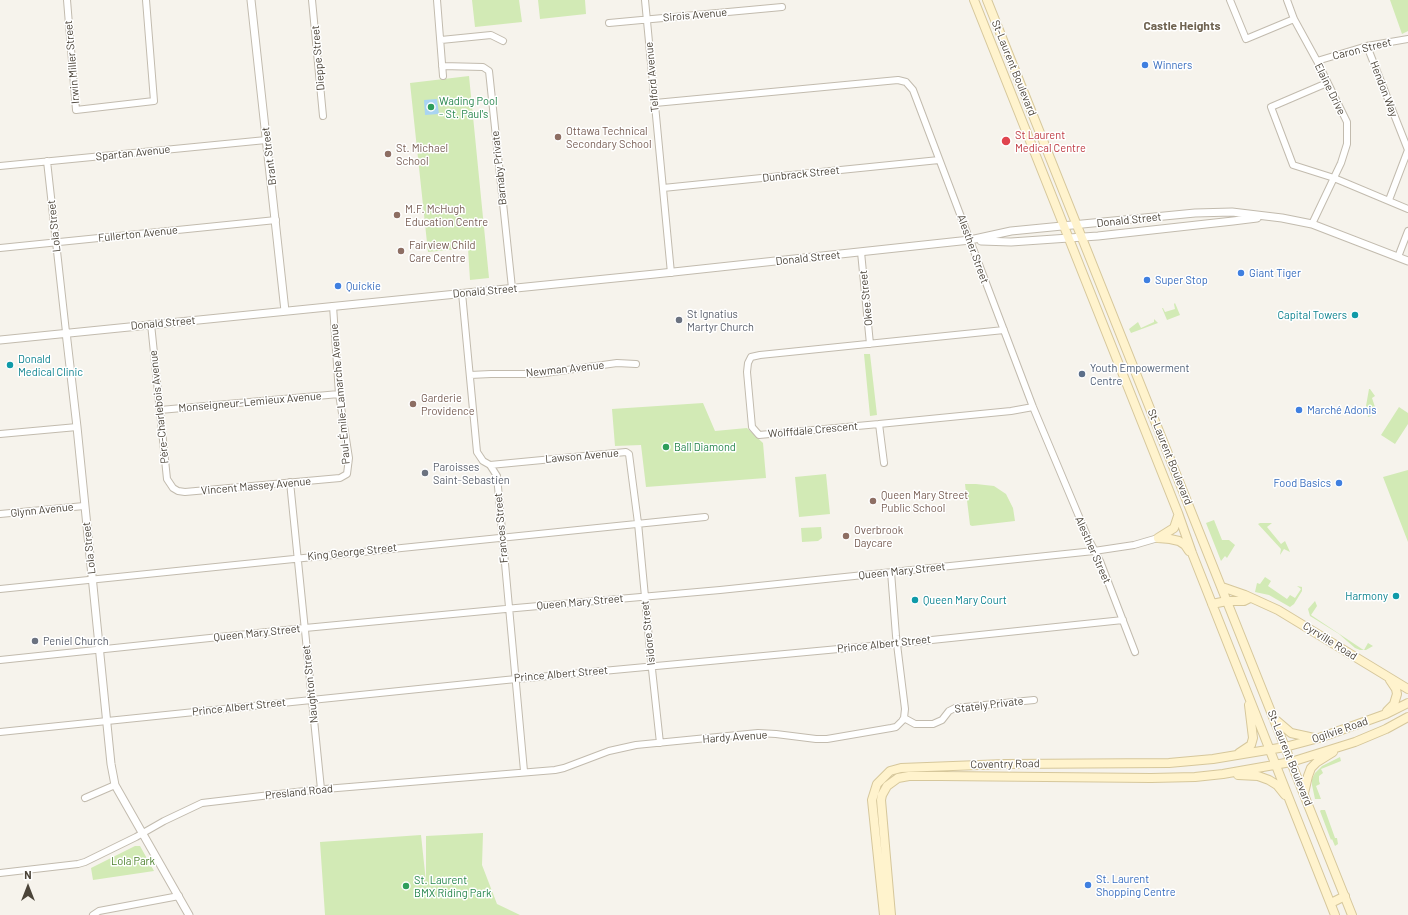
<!DOCTYPE html>
<html>
<head>
<meta charset="utf-8">
<style>
  body { margin:0 }
  #map { position:relative; width:1408px; height:915px; overflow:hidden; background:#f6f3ec; font-family:Barlow,sans-serif }
  canvas { display:block }
  .north { position:absolute; left:8px; top:867px; width:40px; height:40px; -webkit-text-stroke:3px #fff; paint-order:stroke; rotate:0deg; font-size:11px; font-weight:700; line-height:16px; text-align:center; color:#4b4439 }
  .north::after { content:''; display:block; margin:auto; width:14px; height:18px; background:#4b4439; clip-path:polygon(50% 0,100% 100%,50% 72%,0 100%) }
</style>
</head>
<body>
<div id="map">
<canvas width="1408" height="915"></canvas>
<div class="north">N</div>
</div>
<script>
const ctx = document.querySelector('canvas').getContext('2d');
ctx.lineJoin = 'round';
function fillPath(path, color) { ctx.fillStyle = color; ctx.fill(path, 'evenodd'); }
const shape = rows => new Path2D(rows.map(r => 'M' + r).join(''));
function trace(path, color, width, dash) { ctx.strokeStyle = color; ctx.lineWidth = width; ctx.lineCap = dash ? 'butt' : 'round'; ctx.setLineDash(dash || []); ctx.stroke(path); }
function label(font, color, halo, rows, align = 'center') {
  ctx.font = font + ' Barlow,sans-serif'; ctx.lineWidth = 3; ctx.setLineDash([]); ctx.textBaseline = 'middle'; ctx.strokeStyle = halo; ctx.fillStyle = color; for (const [text, x, y, turn = 0] of rows) {
    ctx.save(); ctx.translate(x, y); ctx.rotate((+turn || 0) * Math.PI / 180); ctx.textAlign = isNaN(turn) ? turn : align; if (halo) ctx.strokeText(text, 0, 0); ctx.fillText(text, 0, 0); ctx.restore();
  }
}
const green = shape([
  [472,0,519,0,522,22,475,27],
  [538,0,585,0,586,14,540,19],
  [1390,0,1408,0,1408,31,1402,34],
  [469,76,489,278,470,280,468,248,428,252,410,83],
  [1175,303,1180,315,1167,320,1162,308,1163,308,1165,312,1175,309,1174,304],
  [1154,319,1158,323,1131,333,1129,329,1138,322,1141,328,1154,322],
  [864,354,870,354,877,415,870,416],
  [1369,389,1370,389,1375,396,1372,398,1377,413,1368,417,1366,406],
  [703,403,715,431,747,428,763,443,766,478,646,487,641,445,615,446,612,409],
  [1399,407,1408,413,1408,424,1395,444,1381,435],
  [1408,470,1408,542,1383,477],
  [826,474,830,514,799,517,795,477],
  [965,484,976,484,994,486,1006,494,1013,508,1015,521,972,526,970,525],
  [1214,520,1222,540,1229,540,1235,545,1227,558,1225,556,1221,561,1206,523],
  [1260,523,1272,523,1267,527,1281,544,1285,541,1290,552,1284,549,1280,555,1281,549,1258,524],
  [821,527,822,538,818,541,802,542,801,528],
  [1265,577,1271,581,1268,586,1287,599,1290,595,1295,598,1301,589,1297,586,1302,587,1302,591,1294,604,1290,607,1269,595,1255,592,1257,583,1260,584],
  [1315,601,1317,606,1311,615,1362,649,1364,650,1368,643,1373,646,1366,650,1360,650,1355,648,1339,634,1310,616,1308,609],
  [1340,757,1341,761,1321,769,1323,773,1319,776,1319,781,1320,784,1316,786,1321,799,1315,799,1312,785,1312,779,1315,773,1322,766],
  [1321,810,1325,810,1335,838,1337,838,1338,844,1335,846,1332,839,1331,840,1320,811],
  [483,833,482,865,497,904,520,915,325,915,320,842,421,835,426,882,426,836],
  [135,846,140,846,154,871,93,880,91,868]
]);
const water = shape([
  [437,99,439,114,425,115,424,100]
]);
const minor = shape([
  [67,0,76,110,154,101,146,0],
  [312,0,323,116],
  [437,0,443,76],
  [645,0,671,273],
  [1230,0,1246,39,1294,19],
  [1287,0,1294,19,1317,61,1347,122,1347,144,1341,163,1312,224],
  [609,23,782,7],
  [441,40,491,35,503,41],
  [1367,46,1408,150,1389,200],
  [1317,61,1367,46,1408,39],
  [442,66,483,67,489,71,512,288],
  [1327,83,1271,107,1293,165,1334,178,1408,209],
  [655,103,898,80,906,82,913,90,1033,407,1088,538,1100,561,1135,652],
  [47,161,66,332],
  [0,166,266,140],
  [663,188,939,160],
  [0,248,276,220],
  [861,252,870,344],
  [1398,257,1408,231],
  [462,293,477,452,483,461,490,465,497,476,524,771],
  [151,324,167,479,173,488,178,491,185,492,340,478,347,474,349,458,339,394,333,306],
  [1004,330,760,355,751,357,748,363,747,372,752,427,759,435,879,424,1011,411,1033,407],
  [470,375,491,374,538,374,617,363,636,364],
  [160,410,339,394],
  [879,424,884,463],
  [0,434,77,427],
  [490,465,626,452,629,454,638,523,651,660,660,743],
  [290,482,321,789],
  [0,514,84,506],
  [0,589,705,517],
  [0,660,305,628,516,608,720,590,1094,551,1134,545,1158,538],
  [904,718,915,724,933,724,942,720,949,711,955,708,1034,700],
  [0,732,506,680,903,643,1123,620],
  [85,798,115,785],
  [0,873,78,864,85,862,136,837,164,821,202,803,313,790,555,770,564,768,609,751,636,745,758,733,776,734,816,739,827,739,891,728,896,727,902,721,904,718,905,709,896,636,891,572],
  [93,915,99,911,179,896]
]);
const tertiary = shape([
  [251,0,285,311],
  [981,241,1011,242,1098,236,1233,221,1257,218],
  [66,332,77,427,111,764,115,785,189,915],
  [0,340,655,274,970,240,1011,231,1195,213,1232,212,1282,218,1312,224,1408,261]
]);
const secondary = shape([
  [974,0,1178,513,1192,553,1335,915],
  [987,0,1352,915],
  [1158,538,1170,539,1179,541,1185,545,1189,551],
  [1158,538,1174,528,1178,516],
  [1222,587,1245,595,1278,610,1408,689],
  [1212,604,1227,601,1244,601,1250,598],
  [1387,711,1394,704,1397,694,1396,689,1390,680],
  [1277,721,1291,733,1314,738],
  [1239,753,1251,745,1253,738,1249,705],
  [1238,775,1258,776,1269,780,1277,785,1285,795],
  [1304,793,1308,776,1311,768,1317,762,1333,752],
  [1331,903,1345,896],
  [884,915,872,800,877,784,890,771,901,768,1005,764,1169,763,1213,759,1285,747,1319,738,1386,714,1408,703],
  [891,915,881,800,882,795,887,786,898,778,909,776,940,776,1151,778,1195,777,1223,774,1291,762,1355,742,1386,729,1408,717]
]);
const markers = [
  [1145,65,4,"#3f7fe0"],
  [431,107,4,"#2e9e5b"],
  [558,137,4,"#8d6e63"],
  [1006,141,5,"#e0444e"],
  [388,154,4,"#8d6e63"],
  [397,215,4,"#8d6e63"],
  [401,251,4,"#8d6e63"],
  [1241,273,4,"#3f7fe0"],
  [1147,280,4,"#3f7fe0"],
  [338,286,4,"#3f7fe0"],
  [1355,315,4,"#0f9aa8"],
  [679,320,4,"#6b7280"],
  [10,365,4,"#0f9aa8"],
  [1082,374,4,"#5c6f8a"],
  [413,404,4,"#8d6e63"],
  [1299,410,4,"#3f7fe0"],
  [666,447,4,"#2e9e5b"],
  [425,473,4,"#6b7280"],
  [1339,483,4,"#3f7fe0"],
  [873,501,4,"#8d6e63"],
  [846,536,4,"#8d6e63"],
  [1396,596,4,"#0f9aa8"],
  [915,600,4,"#0f9aa8"],
  [35,641,4,"#6b7280"],
  [1088,885,4,"#3f7fe0"],
  [406,886,4,"#2e9e5b"]
];
const streetNames = [
  ["Sirois Avenue",695,15,-5],
  ["Caron Street",1362,49,-14],
  ["Dieppe Street",318,58,-95],
  ["Irwin Miller Street",72,62,-95],
  ["St-Laurent Boulevard",1014,68,68],
  ["Telford Avenue",652,77,-95],
  ["Elaine Drive",1330,89,64],
  ["Hendon Way",1384,89,69],
  ["Spartan Avenue",133,153,-6],
  ["Brant Street",269,156,-97],
  ["Barnaby Private",499,168,-96],
  ["Dunbrack Street",801,174,-6],
  ["Donald Street",1129,220,-6],
  ["Lola Street",54,226,-96],
  ["Fullerton Avenue",138,234,-6],
  ["Alesther Street",973,249,70],
  ["Donald Street",808,258,-6],
  ["Donald Street",485,291,-5],
  ["Okee Street",866,298,-96],
  ["Donald Street",163,323,-5],
  ["Newman Avenue",565,369,-6],
  ["Paul-Émile-Lamarche Avenue",340,394,-95],
  ["Monseigneur-Lemieux Avenue",250,402,-5],
  ["Père-Charlebois Avenue",159,407,-96],
  ["Wolffdale Crescent",813,430,-5],
  ["Lawson Avenue",582,456,-5],
  ["St-Laurent Boulevard",1170,457,68],
  ["Vincent Massey Avenue",256,486,-5],
  ["Glynn Avenue",42,510,-6],
  ["Frances Street",501,528,-95],
  ["Lola Street",89,548,-96],
  ["Alesther Street",1093,550,66],
  ["King George Street",352,552,-6],
  ["Queen Mary Street",902,571,-6],
  ["Queen Mary Street",580,602,-5],
  ["Queen Mary Street",257,633,-6],
  ["Isidore Street",648,633,-96],
  ["Cyrville Road",1330,641,32],
  ["Prince Albert Street",884,644,-6],
  ["Prince Albert Street",561,674,-5],
  ["Naughton Street",310,684,-96],
  ["Stately Private",989,705,-7],
  ["Prince Albert Street",239,707,-6],
  ["Ogilvie Road",1340,730,-19],
  ["Hardy Avenue",735,737,-4],
  ["St-Laurent Boulevard",1290,758,68],
  ["Coventry Road",1005,764,-1],
  ["Presland Road",299,792,-6]
];
const shopNames = [
  ["Winners",1153,65],
  ["Giant Tiger",1249,273],
  ["Super Stop",1155,280],
  ["Quickie",346,286],
  ["Marché Adonis",1307,410],
  ["Food Basics",1331,483,"right"],
  ["St. Laurent",1096,879],
  ["Shopping Centre",1096,892]
];
const leisureNames = [
  ["Wading Pool",439,101],
  ["- St. Paul's",439,114],
  ["Ball Diamond",674,447],
  ["St. Laurent",414,880],
  ["BMX Riding Park",414,893]
];
const educationNames = [
  ["Ottawa Technical",566,131],
  ["Secondary School",566,144],
  ["St. Michael",396,148],
  ["School",396,161],
  ["M.F. McHugh",405,209],
  ["Education Centre",405,222],
  ["Fairview Child",409,245],
  ["Care Centre",409,258],
  ["Garderie",421,398],
  ["Providence",421,411],
  ["Queen Mary Street",881,495],
  ["Public School",881,508],
  ["Overbrook",854,530],
  ["Daycare",854,543]
];
const healthNames = [
  ["St Laurent",1015,135],
  ["Medical Centre",1015,148]
];
const worshipNames = [
  ["St Ignatius",687,314],
  ["Martyr Church",687,327],
  ["Paroisses",433,467],
  ["Saint-Sebastien",433,480],
  ["Peniel Church",43,641]
];
const cultureNames = [
  ["Capital Towers",1347,315],
  ["Donald",18,359,"left"],
  ["Medical Clinic",18,372,"left"],
  ["Harmony",1388,596],
  ["Queen Mary Court",923,600,"left"]
];
const serviceNames = [
  ["Youth Empowerment",1090,368],
  ["Centre",1090,381]
];
const parkNames = [
  ["Lola Park",133,861]
];
const neighbourhoodNames = [
  ["Castle Heights",1182,26]
];
fillPath(green, '#d2eab5');
fillPath(water, '#a9d4f2');
trace(minor, '#c2bbae', 8);
trace(tertiary, '#c2bbae', 9);
trace(secondary, '#d6c79b', 10);
trace(minor, '#fff', 6);
trace(tertiary, '#fff', 7);
trace(secondary, '#fff3cd', 8);
for (const [x, y, r, color] of markers) { const dot = new Path2D(); dot.arc(x, y, r, 0, 2 * Math.PI); ctx.fillStyle = color; ctx.fill(dot); trace(dot, '#fff', 1.5); }
label('11px', '#4b4439', '#fff', streetNames);
label('11px', '#366cbe', '#fff', shopNames, 'left');
label('11px', '#27864d', '#fff', leisureNames, 'left');
label('11px', '#785e54', '#fff', educationNames, 'left');
label('11px', '#be3a42', '#fff', healthNames, 'left');
label('11px', '#5b616d', '#fff', worshipNames, 'left');
label('11px', '#0d838f', '#fff', cultureNames, 'right');
label('11px', '#4e5e75', '#fff', serviceNames, 'left');
label('11px', '#4a7f2a', '#fff', parkNames);
label('bold 12px', '#6e6250', '#fff', neighbourhoodNames);
</script>
</body>
</html>
